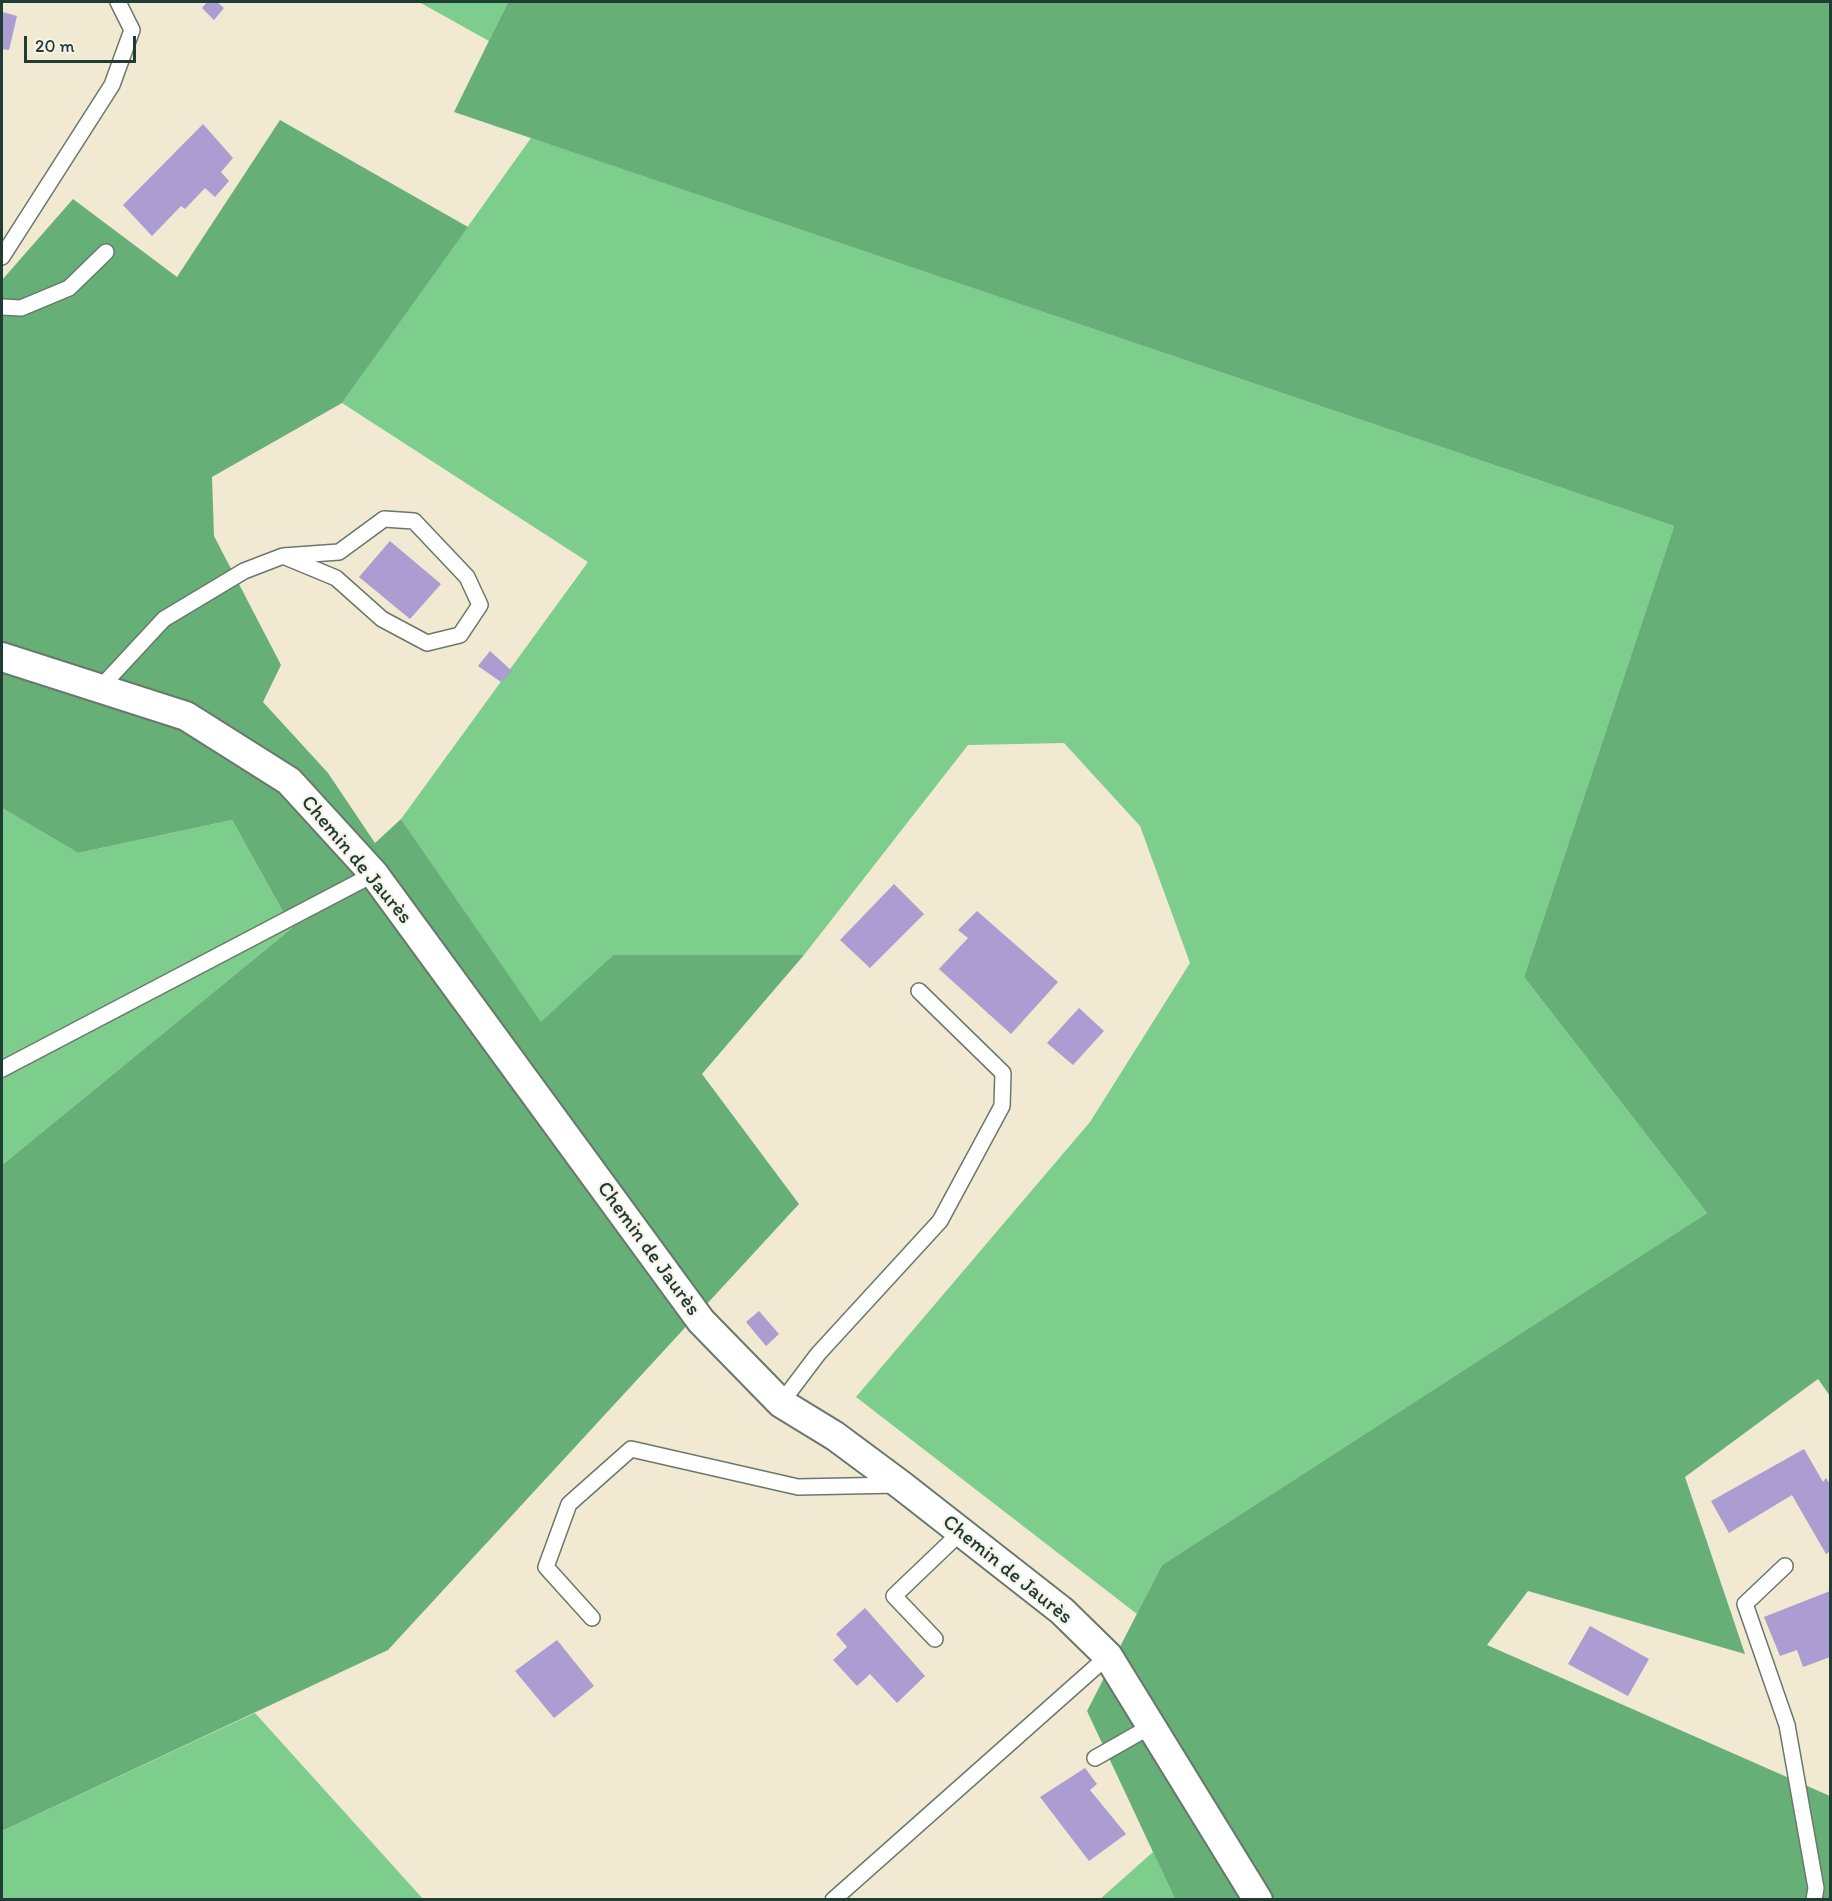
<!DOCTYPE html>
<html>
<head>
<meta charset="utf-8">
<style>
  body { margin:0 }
  #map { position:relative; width:1832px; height:1901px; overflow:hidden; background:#f1e9d2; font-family:Itim,sans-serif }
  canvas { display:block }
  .frame { position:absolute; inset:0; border:3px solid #1f3d34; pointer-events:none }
  .scale { position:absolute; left:24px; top:36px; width:112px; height:27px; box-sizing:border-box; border:3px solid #1f3d34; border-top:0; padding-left:8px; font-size:18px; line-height:21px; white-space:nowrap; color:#1f3d34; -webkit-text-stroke:4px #f7f3e8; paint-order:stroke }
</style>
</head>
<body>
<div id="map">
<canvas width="1832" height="1901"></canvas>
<div class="frame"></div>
<div class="scale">20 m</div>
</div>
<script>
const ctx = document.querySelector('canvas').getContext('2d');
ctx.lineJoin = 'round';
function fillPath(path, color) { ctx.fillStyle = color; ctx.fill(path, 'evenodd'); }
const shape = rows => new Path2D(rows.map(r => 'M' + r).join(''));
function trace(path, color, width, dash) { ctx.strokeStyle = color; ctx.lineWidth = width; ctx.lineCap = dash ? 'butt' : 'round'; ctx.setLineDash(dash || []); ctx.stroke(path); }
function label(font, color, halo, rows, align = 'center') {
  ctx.font = font + ' Itim,sans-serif'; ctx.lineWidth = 4.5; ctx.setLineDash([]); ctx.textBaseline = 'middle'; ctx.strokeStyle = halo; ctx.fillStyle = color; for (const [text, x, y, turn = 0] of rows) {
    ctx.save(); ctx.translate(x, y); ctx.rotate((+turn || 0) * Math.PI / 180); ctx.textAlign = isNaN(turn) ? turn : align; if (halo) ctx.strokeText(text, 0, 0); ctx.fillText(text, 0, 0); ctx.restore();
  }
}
const green = shape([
  [419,2,508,2,489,41],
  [531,138,1674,526,1524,977,1707,1213,1162,1565,1137,1614,856,1397,1090,1122,1190,963,1140,826,1064,743,968,745,804,955,613,955,541,1023,401,819,588,562,342,403],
  [2,808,78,853,232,820,292,928,2,1165],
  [255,1713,423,1899,2,1899,2,1831],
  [1153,1852,1175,1899,1099,1900]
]);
const forest = shape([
  [508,2,1830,2,1830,1396,1818,1379,1685,1477,1745,1654,1528,1591,1487,1645,1830,1796,1830,1899,1175,1899,1087,1711,1162,1565,1707,1213,1524,977,1674,526,454,112],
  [280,120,468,227,342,403,212,477,214,536,281,665,263,702,328,773,375,843,401,819,541,1022,613,955,804,955,702,1074,799,1204,388,1650,2,1831,2,1165,292,928,232,820,78,853,2,808,2,280,73,199,177,277]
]);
const building = shape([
  [207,2,217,2,224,8,214,20,202,8],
  [2,12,17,16,9,50,2,49],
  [203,124,233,158,221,172,229,181,215,197,205,188,185,209,181,206,152,236,123,205],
  [390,541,441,584,410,619,359,577],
  [490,651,512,671,501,682,478,666],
  [894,884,924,914,870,968,840,940],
  [977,911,1058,982,1011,1034,939,969,968,938,958,930],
  [1079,1008,1104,1031,1073,1065,1047,1043],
  [759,1311,779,1334,766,1346,746,1322],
  [1804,1449,1823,1482,1826,1478,1830,1484,1830,1551,1826,1554,1792,1495,1729,1533,1711,1501],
  [1830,1591,1830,1657,1803,1667,1797,1650,1780,1656,1764,1617],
  [865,1608,925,1676,897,1703,870,1674,857,1686,833,1660,847,1647,836,1634],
  [1590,1626,1649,1659,1628,1696,1568,1664],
  [557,1640,594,1686,554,1718,515,1671],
  [1085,1768,1097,1784,1090,1790,1126,1834,1089,1861,1040,1797]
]);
const service = shape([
  [2,257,112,85,132,30,118,2],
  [2,307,21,308,69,288,106,252],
  [99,689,164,619,244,571,283,556,336,578,382,619,427,643,460,635,480,605,467,577,414,521,384,519,339,552,283,556],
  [2,1069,374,874],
  [781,1403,818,1354,940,1221,1002,1106,1003,1073,919,991],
  [1785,1566,1745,1604,1787,1725,1816,1888,1814,1900],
  [592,1618,546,1567,569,1504,631,1449,798,1487,898,1485],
  [935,1639,894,1596,961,1532],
  [1095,1758,1153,1725],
  [833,1900,1108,1656]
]);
const minor = shape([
  [2,657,186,716,289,781,374,874,701,1321,781,1403,835,1436,901,1485,1062,1611,1108,1656,1258,1900]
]);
const streetNames = [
  ["Chemin de Jaurès",356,860,50],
  ["Chemin de Jaurès",648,1249,54],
  ["Chemin de Jaurès",1007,1570,39]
];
fillPath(green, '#7dcd8d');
fillPath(forest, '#66b078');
fillPath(building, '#ab9cd1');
trace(service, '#68796b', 18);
trace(minor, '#68796b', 32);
trace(service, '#fff', 15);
trace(minor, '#fff', 28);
label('21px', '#1f3d34', '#f7f3e8', streetNames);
</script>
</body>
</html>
